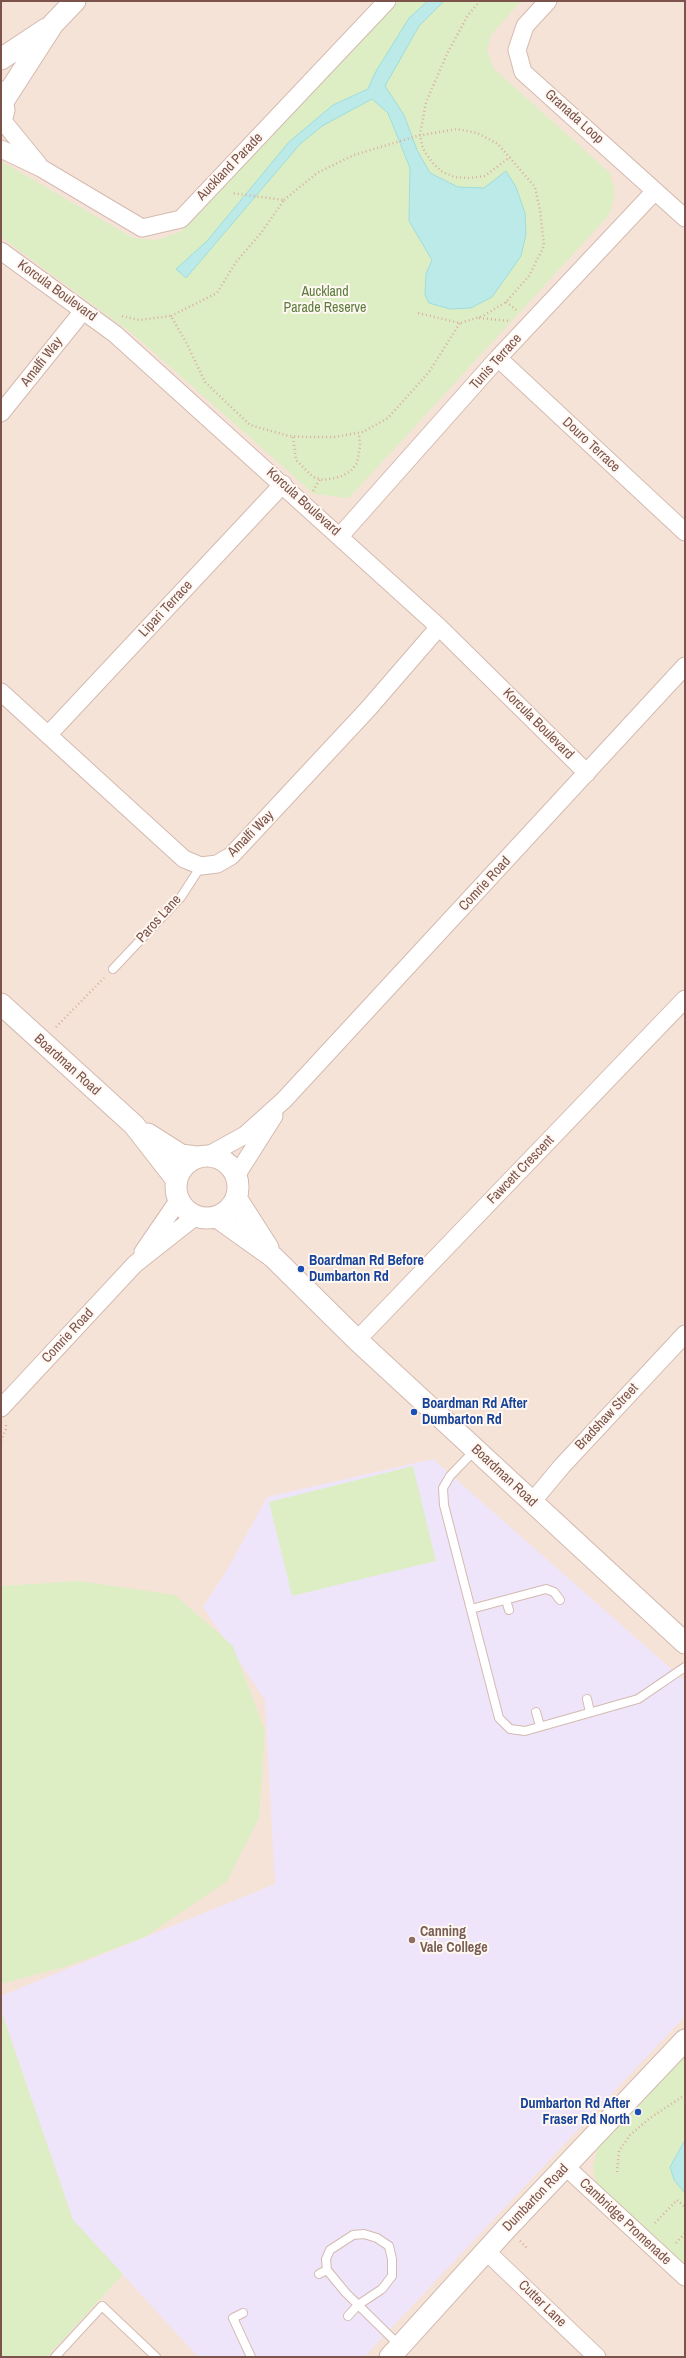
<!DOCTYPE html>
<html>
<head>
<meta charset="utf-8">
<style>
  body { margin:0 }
  #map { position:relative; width:686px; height:2358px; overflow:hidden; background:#fef2e9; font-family:"Archivo Narrow",sans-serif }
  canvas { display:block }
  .frame { position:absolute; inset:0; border:2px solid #7b534a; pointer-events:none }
</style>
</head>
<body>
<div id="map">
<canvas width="686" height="2358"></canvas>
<div class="frame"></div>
</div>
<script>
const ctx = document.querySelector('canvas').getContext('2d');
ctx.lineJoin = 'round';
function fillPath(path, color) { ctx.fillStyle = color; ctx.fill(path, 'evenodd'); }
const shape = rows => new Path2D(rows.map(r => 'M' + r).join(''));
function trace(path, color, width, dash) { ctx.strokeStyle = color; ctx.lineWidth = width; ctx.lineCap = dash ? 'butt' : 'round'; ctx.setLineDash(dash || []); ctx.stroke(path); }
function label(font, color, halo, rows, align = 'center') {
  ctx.font = font + ' "Archivo Narrow",sans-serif'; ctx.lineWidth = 4; ctx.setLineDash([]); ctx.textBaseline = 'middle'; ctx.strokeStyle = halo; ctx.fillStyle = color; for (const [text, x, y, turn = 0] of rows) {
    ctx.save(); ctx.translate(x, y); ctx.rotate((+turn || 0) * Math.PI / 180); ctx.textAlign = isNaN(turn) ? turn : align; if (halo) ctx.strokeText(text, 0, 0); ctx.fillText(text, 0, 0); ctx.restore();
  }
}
const residential = shape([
  [1,1,685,1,685,2357,1,2357]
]);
const education = shape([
  [433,1459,685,1681,685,2016,364,2357,198,2357,73,2220,1,2010,1,1996,275,1884,265,1700,203,1607,230,1565,267,1497]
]);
const green = shape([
  [399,1,521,1,491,35,487,50,494,69,610,173,615,194,609,215,349,498,314,494,133,334,1,237,1,161,133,238,156,240,180,232],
  [413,1466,436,1561,292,1596,269,1502],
  [79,1581,175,1595,233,1646,265,1731,259,1818,227,1881,145,1937,71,1965,1,1984,1,1586],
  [1,2010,73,2220,123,2274,47,2357,1,2357],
  [685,2054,685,2267,603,2191,596,2183,593,2167,598,2147]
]);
const water = shape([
  [428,1,444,1,419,26,385,86,404,115,417,150,430,173,458,187,484,188,506,171,516,187,525,213,526,234,521,256,492,297,471,308,450,309,429,303,425,295,426,274,432,260,409,221,410,168,388,113,372,99,322,126,300,144,186,278,176,269,207,241,289,142,333,105,368,89,375,73,409,18,428,1],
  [685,2140,685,2193,674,2180,670,2167,685,2140]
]);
const path = shape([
  [480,1,468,15,448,52,426,102,420,135,423,149,432,162,441,171,454,177,470,178,485,176,510,157],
  [284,200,317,173,354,155,417,136,457,129,477,133,498,144,535,187,540,210,544,246,529,276,506,302,483,316,460,323,418,313],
  [506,302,518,311],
  [122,316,139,320,171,316,187,344,205,382,250,425,289,436,307,437,334,437,363,432,388,418,429,372,460,323],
  [171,316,217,293,236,262,261,233,284,200,231,193],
  [479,318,510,321],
  [293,437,296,460,313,477,323,480,340,477,351,471,357,463,360,446,359,433],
  [313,491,320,479],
  [56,1027,104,978],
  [1,1441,6,1429,6,1424],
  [617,2172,619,2151,630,2135,650,2118,685,2095],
  [655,2223,677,2200,685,2207],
  [520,2241,527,2248],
  [676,2243,685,2233]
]);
const service = shape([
  [113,969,181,897,201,866],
  [475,1450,450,1476,443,1488,444,1505,499,1718,510,1729,525,1731,638,1699,685,1667],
  [506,1600,509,1610],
  [471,1609,546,1589,554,1592,560,1600],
  [587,1699,590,1712],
  [536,1712,540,1726],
  [327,2270,346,2293,400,2346],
  [319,2274,327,2270,326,2259,330,2250,353,2235,364,2234,377,2238,389,2246,392,2259,392,2276,382,2289,358,2305,348,2316],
  [243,2313,233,2318,251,2357],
  [55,2357,102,2306,156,2357]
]);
const minor = shape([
  [548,1,525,26,517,50,523,72,685,218],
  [2,120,38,164],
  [1,149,41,168,142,228,181,219,387,1],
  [1,251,115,334,439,627,587,773],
  [498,358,685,532],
  [1,413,83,311],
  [340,536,498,358,655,191],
  [1,692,184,859,201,866,217,864,231,856,368,709,439,627],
  [48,735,283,484],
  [207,1156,245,1135,284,1100,685,666],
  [236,1176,274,1116],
  [143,1252,178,1201],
  [357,1340,685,999],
  [1,1408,135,1264,196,1216],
  [532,1502,562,1466,685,1334],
  [566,2167,685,2277],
  [486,2251,597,2357]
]);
const tertiary = shape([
  [1,59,46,29],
  [1,92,4,110,1,121],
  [4,100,53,24,75,1],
  [1,1004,134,1125,176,1179],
  [148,1134,181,1155,196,1157],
  '176 1187a31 31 0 1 1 62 0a31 31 0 1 1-62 0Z',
  [236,1198,268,1248],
  [217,1217,273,1257,357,1340,685,1643],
  [390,2357,507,2228,685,2040]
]);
const markers = [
  [301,1269,4,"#1a4fb4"],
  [414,1412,4,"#1a4fb4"],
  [412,1940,4,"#8d6e63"],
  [638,2112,4,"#1a4fb4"]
];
const streetNames = [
  ["Granada Loop",574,117,42],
  ["Auckland Parade",230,167,-46],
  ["Korcula Boulevard",57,291,36],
  ["Amalfi Way",42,362,-52],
  ["Tunis Terrace",496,362,-48],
  ["Douro Terrace",591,445,43],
  ["Korcula Boulevard",303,502,42],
  ["Lipari Terrace",166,609,-47],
  ["Korcula Boulevard",538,724,45],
  ["Amalfi Way",251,834,-45],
  ["Comrie Road",485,884,-47],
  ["Paros Lane",159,919,-48],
  ["Boardman Road",67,1065,42],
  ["Fawcett Crescent",521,1170,-46],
  ["Comrie Road",68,1336,-47],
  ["Bradshaw Street",607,1417,-47],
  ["Boardman Road",504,1476,43],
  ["Dumbarton Road",536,2198,-46],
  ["Cambridge Promenade",625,2222,43],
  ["Cutter Lane",542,2304,44]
];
const parkNames = [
  ["Auckland",325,292],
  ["Parade Reserve",325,308]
];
const transitNames = [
  ["Boardman Rd Before",309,1261],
  ["Dumbarton Rd",309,1277],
  ["Boardman Rd After",422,1404],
  ["Dumbarton Rd",422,1420],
  ["Dumbarton Rd After",630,2104,"right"],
  ["Fraser Rd North",630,2120,"right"]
];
const educationNames = [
  ["Canning",420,1932],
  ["Vale College",420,1948]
];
fillPath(residential, '#f6e3d7');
fillPath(education, '#efe5fb');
fillPath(green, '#ddeec5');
fillPath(water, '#bbeae9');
trace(water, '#a0dddb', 1);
trace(service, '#d4bab0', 10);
trace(minor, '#d4bab0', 19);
trace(tertiary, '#d4bab0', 23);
trace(path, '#dcada0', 2.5, [1, 3]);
trace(service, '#fff', 8);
trace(minor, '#fff', 17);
trace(tertiary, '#fff', 21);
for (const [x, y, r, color] of markers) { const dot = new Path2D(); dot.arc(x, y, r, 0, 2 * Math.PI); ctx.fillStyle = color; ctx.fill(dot); trace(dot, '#fff7f1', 1.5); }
label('14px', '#7b534a', '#fff7f1', streetNames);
label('14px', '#5b7c3d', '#fff7f1', parkNames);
label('bold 14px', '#164399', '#fff7f1', transitNames, 'left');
label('bold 14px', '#785e54', '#fff7f1', educationNames, 'left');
</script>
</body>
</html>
